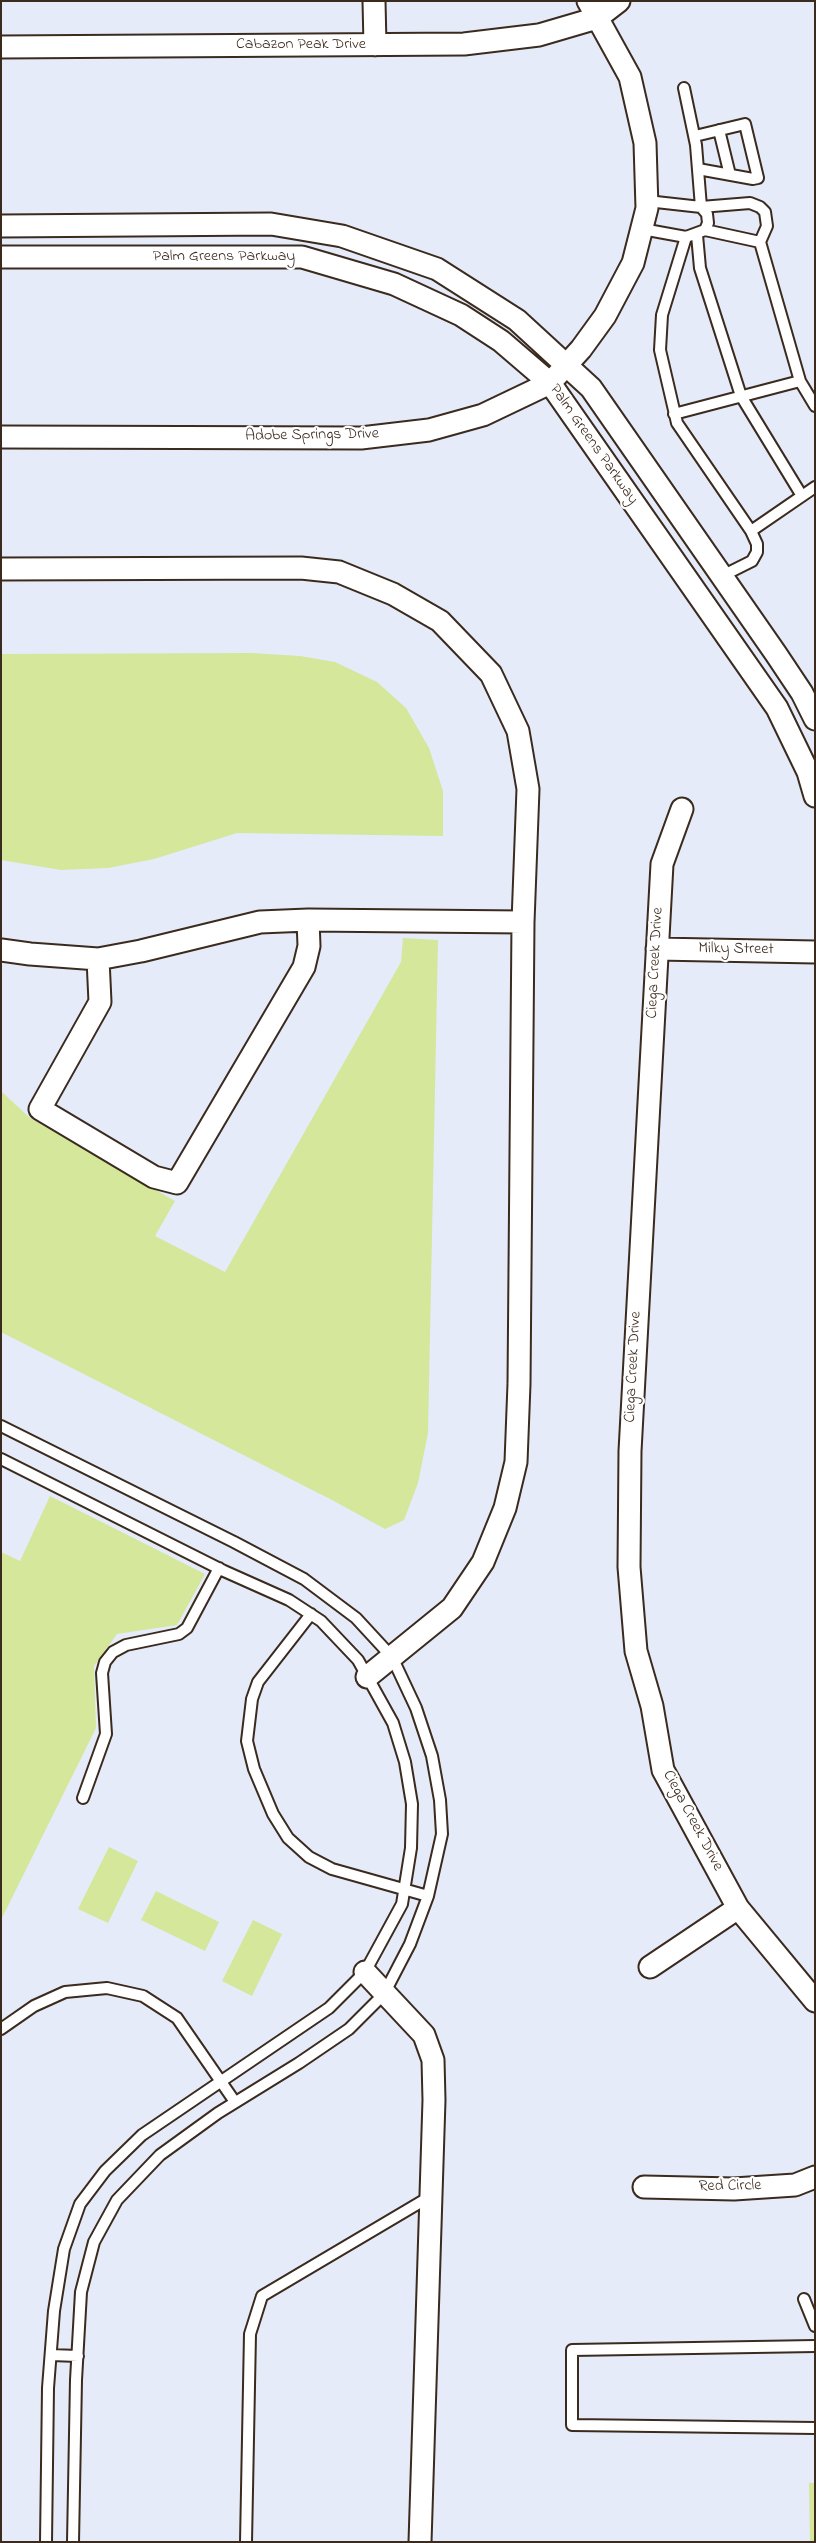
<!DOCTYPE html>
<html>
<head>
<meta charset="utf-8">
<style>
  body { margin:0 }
  #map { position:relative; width:816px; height:2543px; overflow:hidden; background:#e5ebf9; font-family:"Indie Flower",sans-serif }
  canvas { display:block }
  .frame { position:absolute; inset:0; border:2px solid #3b2a1e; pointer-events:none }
</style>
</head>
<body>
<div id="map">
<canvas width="816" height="2543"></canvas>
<div class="frame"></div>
</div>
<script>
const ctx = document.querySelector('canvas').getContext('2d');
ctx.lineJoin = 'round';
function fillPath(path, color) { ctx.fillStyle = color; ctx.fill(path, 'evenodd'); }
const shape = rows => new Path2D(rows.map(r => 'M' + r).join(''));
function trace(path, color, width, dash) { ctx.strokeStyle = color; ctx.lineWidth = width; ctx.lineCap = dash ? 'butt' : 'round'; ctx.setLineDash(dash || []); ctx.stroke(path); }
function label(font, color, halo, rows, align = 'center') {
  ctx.font = font + ' "Indie Flower",sans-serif'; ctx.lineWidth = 4.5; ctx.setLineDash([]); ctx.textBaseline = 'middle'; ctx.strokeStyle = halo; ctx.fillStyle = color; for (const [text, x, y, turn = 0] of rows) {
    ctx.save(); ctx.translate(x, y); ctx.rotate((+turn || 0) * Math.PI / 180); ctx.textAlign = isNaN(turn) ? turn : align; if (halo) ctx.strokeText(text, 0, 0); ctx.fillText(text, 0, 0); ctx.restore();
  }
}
const green = shape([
  [251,653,300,656,335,662,377,682,406,708,429,748,443,791,443,836,237,833,154,859,108,868,61,870,1,860,1,654],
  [403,938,438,940,428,1433,418,1483,404,1520,385,1529,332,1500,1,1332,1,1091,30,1118,175,1201,155,1236,225,1272,401,962],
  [50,1496,205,1574,177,1625,117,1634,94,1666,96,1728,1,1920,1,1552,20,1561],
  [109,1847,138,1861,108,1923,78,1909],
  [156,1891,219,1922,205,1951,141,1920],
  [253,1920,282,1934,252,1996,222,1981],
  [809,2483,815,2483,815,2542,810,2542]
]);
const service = shape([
  [684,88,696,145,701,207,750,203,760,207,765,212,767,226,760,242,800,381,815,406],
  [719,130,730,175],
  [695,136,745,124,758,178,753,179,698,169],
  [642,229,686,237,705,230,708,223,707,214,701,207,647,201],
  [705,230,760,242],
  [697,235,700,268,741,396,802,496],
  [686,237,662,315,660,350,677,423,751,531,757,544,757,552,752,561,722,576],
  [674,414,800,381],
  [751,531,815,487],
  [1,1426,234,1542,304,1579,356,1618,392,1657,416,1708,432,1756,440,1800,442,1834,428,1896,410,1944,384,1994,349,2029,299,2063,218,2113,160,2155,117,2200,94,2242,81,2292,76,2380,73,2542],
  [1,1459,224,1571,289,1600,321,1621,358,1660,393,1723,405,1762,412,1804,411,1848,402,1904,365,1972,329,2008,142,2135,105,2171,80,2204,64,2249,54,2311,48,2388,46,2542],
  [311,1614,258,1682,252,1699,247,1741,254,1769,273,1814,288,1838,309,1857,332,1869,428,1896],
  [83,1798,106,1734,102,1673,105,1662,113,1652,126,1645,179,1634,187,1628,219,1568],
  [1,2029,34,2006,65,1992,107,1988,143,1996,177,2018,235,2102],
  [804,2299,815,2326],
  [815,2346,572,2350,572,2425,815,2428],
  [51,2355,78,2356],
  [246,2542,250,2334,262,2296,431,2196]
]);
const minor = shape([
  [374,1,375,45],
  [1,47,464,44,539,35,597,18,619,1],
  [1,226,271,224,342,236,437,269,517,320,591,388,776,654,802,693,815,719],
  [1,257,302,257,394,284,461,315,501,341,550,383,777,708,808,772,815,796],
  [1,437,361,438,429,430,483,415,550,383,581,349,605,316,633,263,647,208,645,143,630,77,588,1],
  [1,569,301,568,339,572,393,594,440,621,491,674,518,731,528,789,523,922,519,1384,516,1462,505,1508,483,1562,452,1608,367,1677],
  [682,809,662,864,630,1451,629,1567,636,1651,652,1706,663,1770,738,1908,815,2001],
  [657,949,815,952],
  [1,950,30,954,98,959,141,951,260,922,308,920,523,922],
  [98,959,100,1002,40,1109,154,1177,177,1183,304,967,309,946,308,920],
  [650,1967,738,1908],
  [365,1972,424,2035,433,2060,434,2100,420,2542],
  [644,2187,734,2189,795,2185,815,2177]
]);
const streetNames = [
  ["Cabazon Peak Drive",301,45],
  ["Palm Greens Parkway",224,257],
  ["Adobe Springs Drive",312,436,-1],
  ["Palm Greens Parkway",593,445,55],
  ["Milky Street",736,950,1],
  ["Ciega Creek Drive",656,963,-87],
  ["Ciega Creek Drive",634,1367,-87],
  ["Ciega Creek Drive",692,1821,62],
  ["Red Circle",730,2187,-1]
];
fillPath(green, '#d4e79b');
trace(service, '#3b2a1e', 14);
trace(minor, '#3b2a1e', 25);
trace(service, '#fff', 10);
trace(minor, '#fff', 21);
label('16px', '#3b2a1e', '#fff', streetNames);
</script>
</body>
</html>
